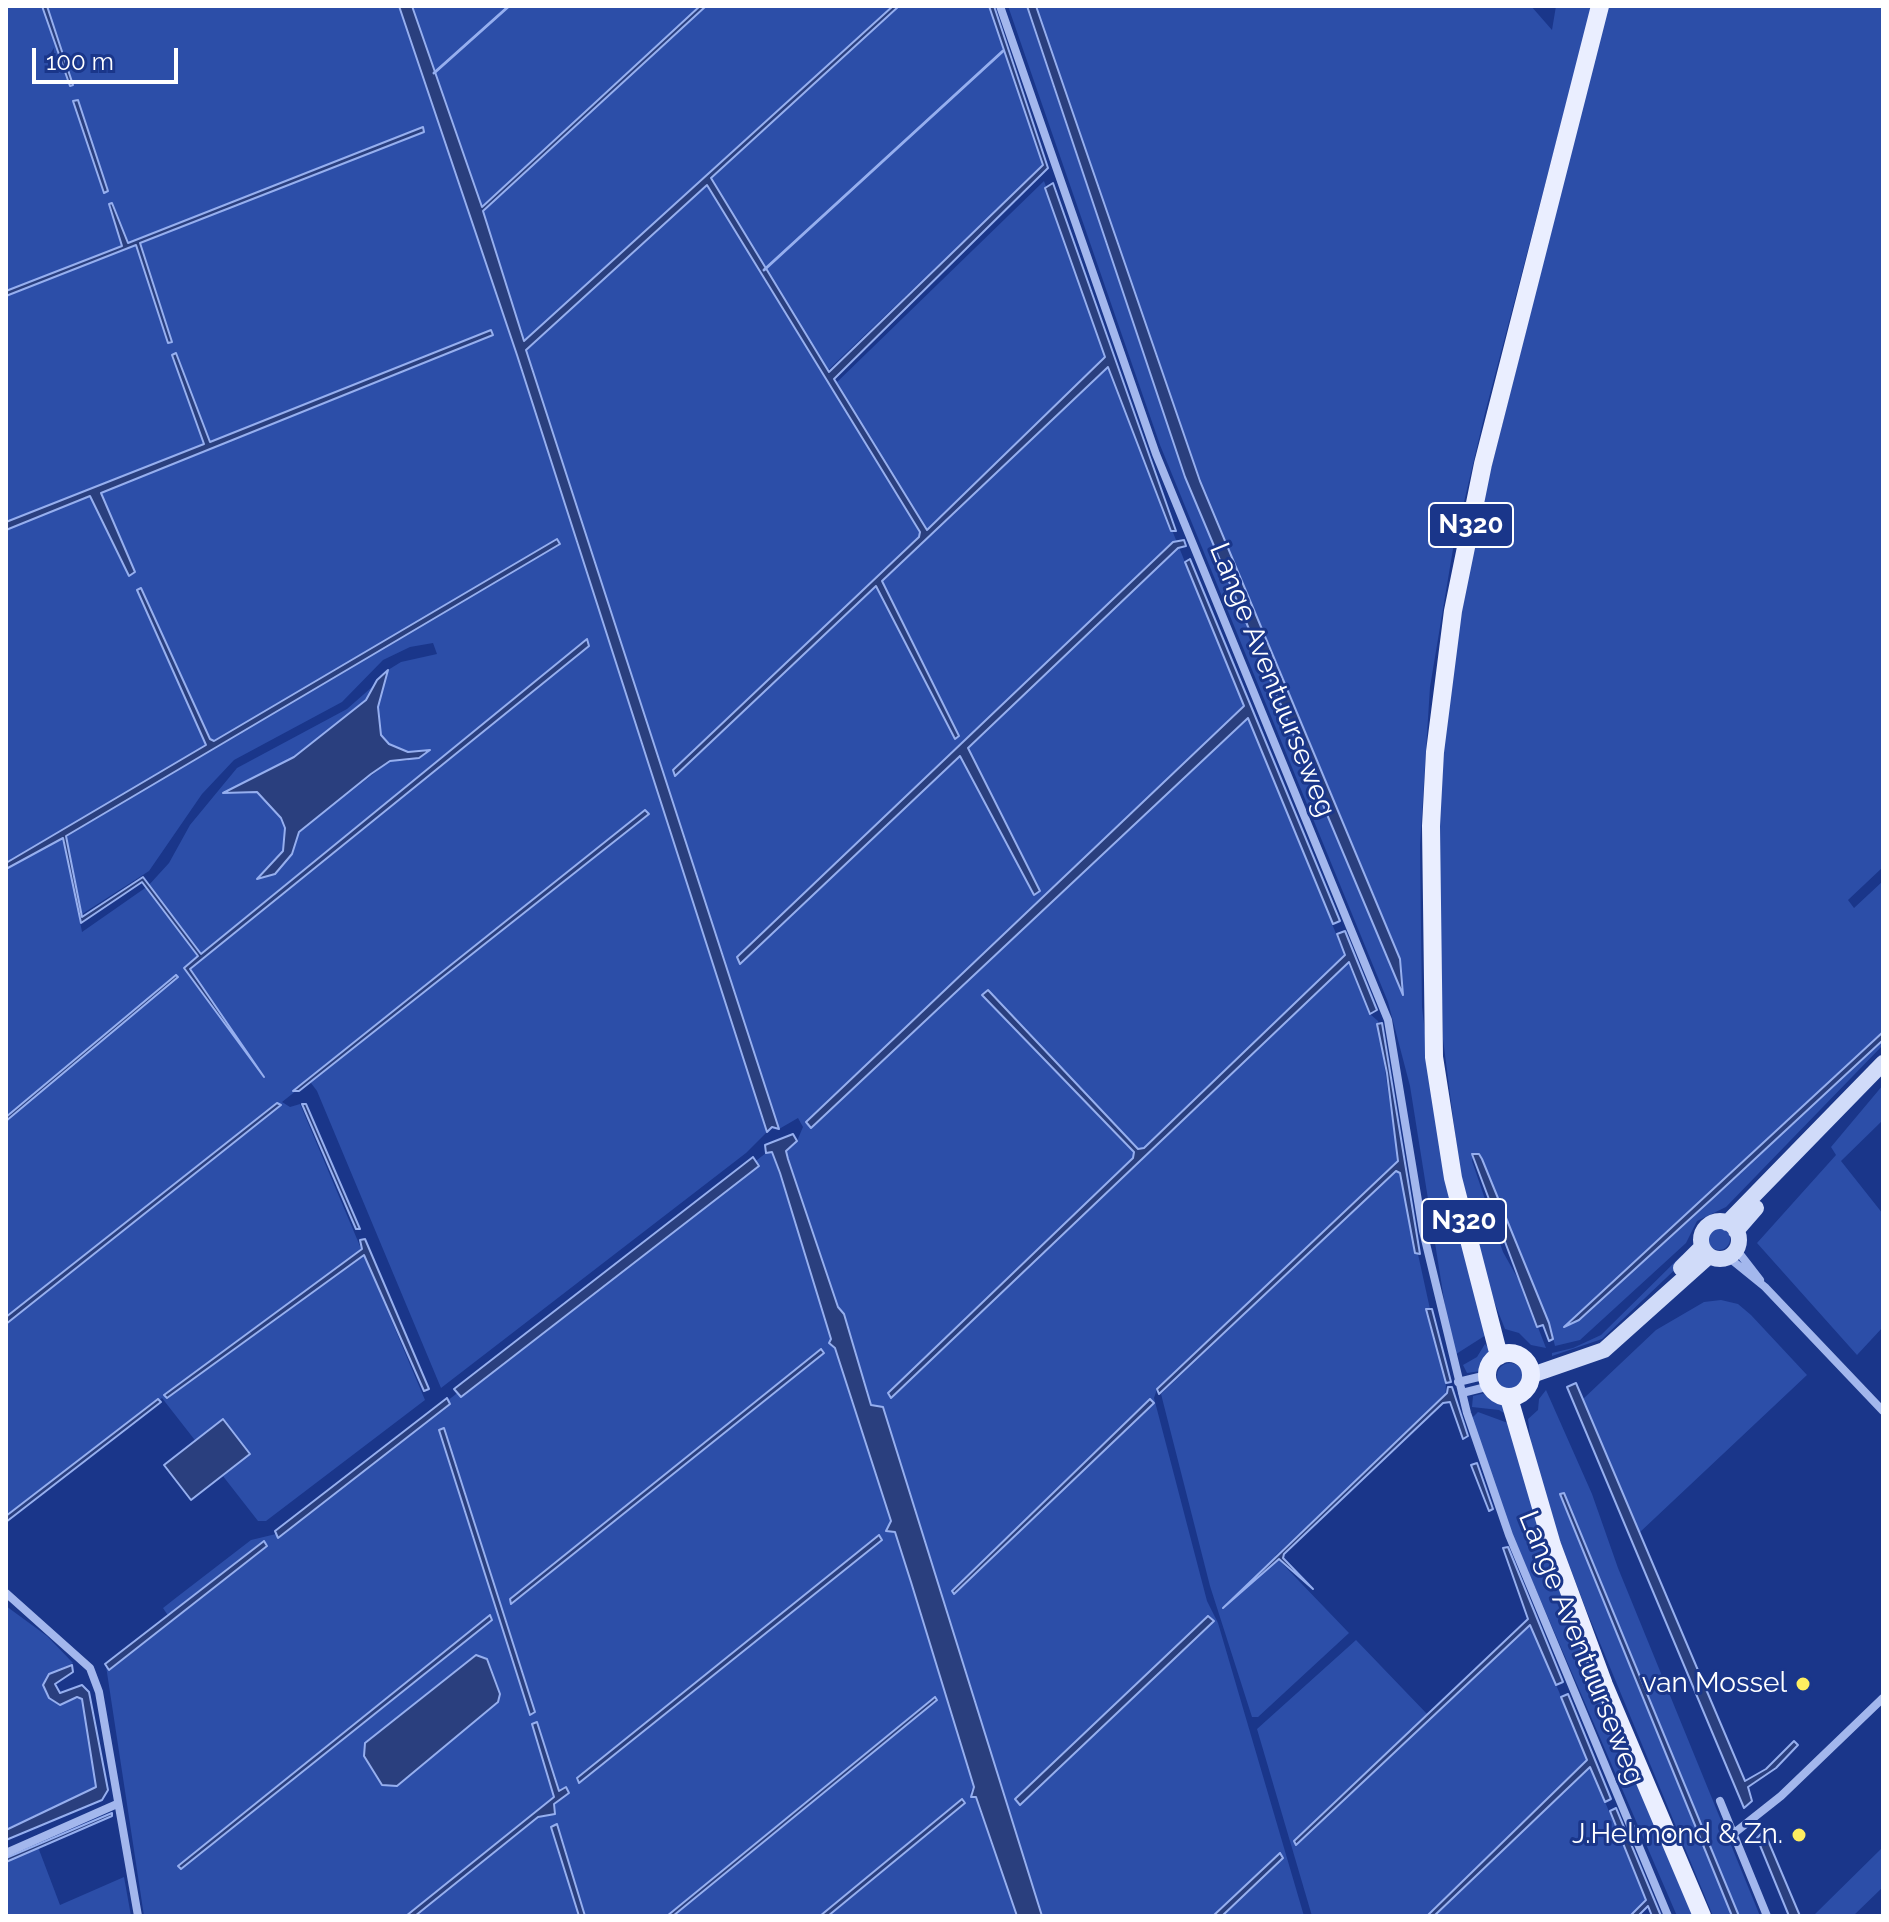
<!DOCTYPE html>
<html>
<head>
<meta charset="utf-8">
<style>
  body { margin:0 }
  #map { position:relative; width:1889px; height:1922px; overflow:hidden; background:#1a368a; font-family:Raleway,sans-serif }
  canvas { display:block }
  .frame { position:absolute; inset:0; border:8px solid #fff; pointer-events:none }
  .scale { position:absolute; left:32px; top:48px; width:146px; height:36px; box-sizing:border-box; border:4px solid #fff; border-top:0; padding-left:10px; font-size:24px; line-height:28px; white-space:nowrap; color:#fff; -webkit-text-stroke:6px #1a368a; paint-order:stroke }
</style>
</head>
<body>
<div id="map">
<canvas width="1889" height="1922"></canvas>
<div class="frame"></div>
<div class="scale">100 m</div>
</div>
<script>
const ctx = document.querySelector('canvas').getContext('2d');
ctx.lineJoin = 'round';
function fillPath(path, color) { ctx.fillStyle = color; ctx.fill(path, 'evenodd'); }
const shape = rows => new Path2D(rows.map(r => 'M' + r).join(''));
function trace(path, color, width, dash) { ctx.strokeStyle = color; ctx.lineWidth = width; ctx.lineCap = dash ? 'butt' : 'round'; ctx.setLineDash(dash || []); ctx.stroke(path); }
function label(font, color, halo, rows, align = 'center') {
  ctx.font = font + ' Raleway,sans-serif'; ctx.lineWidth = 6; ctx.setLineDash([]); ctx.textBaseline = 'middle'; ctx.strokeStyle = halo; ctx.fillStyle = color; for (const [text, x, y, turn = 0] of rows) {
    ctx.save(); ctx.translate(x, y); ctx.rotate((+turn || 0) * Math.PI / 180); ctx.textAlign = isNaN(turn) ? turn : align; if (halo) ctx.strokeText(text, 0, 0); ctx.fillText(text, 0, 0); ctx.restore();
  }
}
const green = shape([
  [6,6,399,6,517,355,767,1132,746,1153,441,1388,317,1091,311,1083,306,1083,282,1102,290,1107,300,1104,425,1400,266,1521,258,1521,162,1398,6,1516],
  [433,643,437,654,401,662,388,670,378,707,381,735,389,744,408,752,417,752,407,761,390,761,299,832,292,854,275,874,258,879,283,851,285,828,281,818,257,792,225,792,294,757,366,700,372,687,347,709,237,768,190,825,169,863,148,886,82,932,79,916,149,871,202,794,234,760,342,702,383,660,410,647],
  [412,6,893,6,739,146,742,149,899,6,989,6,1043,165,826,372,835,384,1044,181,1148,471,1339,941,1370,1014,1378,1021,1398,1161,1157,1389,1154,1398,1207,1601,1218,1623,1304,1916,1042,1916,883,1407,871,1405,844,1314,838,1307,788,1159,786,1151,797,1141,803,1127,798,1118,779,1129],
  [1008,6,1026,6,1185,477,1402,992,1400,958,1190,454,1036,6,1531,6,1552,30,1556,6,1592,6,1485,413,1453,549,1430,687,1420,845,1422,1007,1428,1058,1486,1335,1453,1356,1410,1086,1388,1002,1160,445],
  [1608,6,1883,6,1883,867,1848,900,1854,908,1883,881,1883,1032,1567,1325,1579,1320,1883,1040,1883,1045,1726,1207,1697,1221,1686,1243,1580,1340,1555,1346,1549,1322,1482,1159,1479,1154,1474,1155,1472,1161,1503,1252,1522,1286,1546,1348,1531,1345,1519,1333,1505,1329,1487,1284,1462,1188,1443,1039,1438,842,1447,696,1477,524],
  [1883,1085,1883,1120,1841,1161,1883,1214,1883,1327,1857,1355,1757,1243,1836,1155,1831,1147],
  [772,1151,891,1521,886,1529,895,1531,974,1787,970,1792,972,1797,976,1797,1017,1916,144,1916,106,1666,169,1617,163,1608,177,1597,251,1540,276,1534,766,1153],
  [1396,1171,1400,1172,1430,1309,1426,1310,1446,1383,1445,1403,1410,1430,1275,1556,1349,1633,1258,1717,1252,1717,1210,1586,1161,1394],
  '1708 1239a11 11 0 1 1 22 0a11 11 0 1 1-22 0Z',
  [1682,1255,1686,1259,1602,1339,1552,1356,1552,1353,1573,1348,1601,1335],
  [1721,1300,1738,1304,1751,1315,1807,1375,1639,1533,1582,1400,1656,1330,1704,1302],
  [1485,1344,1491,1350,1481,1371,1467,1373,1463,1365,1477,1357],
  '1497 1376a13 13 0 1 1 26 0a13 13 0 1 1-26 0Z',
  [1546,1390,1592,1494,1618,1568,1760,1916,1739,1916,1563,1493,1560,1495,1732,1916,1713,1916,1585,1607,1544,1498,1531,1445,1528,1419,1538,1410,1539,1399],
  [1485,1393,1506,1404,1507,1415,1499,1410,1472,1407,1473,1396],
  [1478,1412,1508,1423,1694,1916,1677,1916,1512,1534,1472,1418],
  [6,1606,47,1636,73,1663,49,1674,49,1698,82,1699,96,1787,6,1829],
  [1529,1620,1646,1900,1630,1916,1312,1916,1257,1729,1356,1640,1428,1715],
  [38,1847,60,1905,124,1877,131,1916,6,1916,6,1861],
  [1883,1847,1883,1887,1853,1916,1813,1916]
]);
const water = shape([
  [42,6,47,6,73,85,70,86,42,6],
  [399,6,412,6,482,207,700,6,706,6,483,211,524,341,893,6,899,6,711,178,829,372,1043,165,989,6,994,6,1048,168,834,379,927,530,1105,357,1045,188,1053,183,1176,531,1171,531,1108,367,882,581,959,736,955,739,876,586,675,776,673,770,919,537,920,532,707,185,526,350,779,1129,772,1127,767,1132,517,355,399,6],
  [1027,6,1036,6,1200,481,1400,959,1403,995,1185,477,1027,6],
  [78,100,108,191,104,193,73,101,78,100],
  [423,127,424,132,140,243,172,342,168,343,136,245,6,296,6,291,122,246,109,204,112,203,128,243,423,127],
  [491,330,493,335,101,493,135,572,129,576,90,496,6,530,6,522,204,444,172,355,176,353,210,442,491,330],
  [557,539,560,544,66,836,82,917,143,877,201,954,587,639,589,646,190,969,264,1077,184,968,198,956,142,882,81,923,63,838,6,869,6,863,206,745,137,590,141,588,210,739,214,741,557,539],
  [1184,540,1186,546,1178,548,968,748,1040,891,1034,895,960,756,740,964,737,957,1173,542,1184,540],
  [1190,559,1340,921,1333,924,1248,718,811,1128,806,1122,1244,706,1185,562,1190,559],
  [388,670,378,707,381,735,389,744,408,752,430,750,419,758,390,761,371,774,299,832,292,854,275,874,257,879,283,851,285,828,281,818,257,792,223,793,294,757,366,700,377,680,388,670],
  [645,810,649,814,299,1091,293,1091,645,810],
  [1345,931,1377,1010,1370,1014,1349,962,891,1398,888,1393,1133,1158,1134,1152,982,995,988,990,1138,1149,1144,1148,1345,955,1337,934,1345,931],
  [176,975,178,977,6,1121,6,1117,176,975],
  [1382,1023,1420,1254,1415,1253,1400,1173,1396,1171,1159,1394,1157,1389,1398,1161,1387,1073,1377,1024,1382,1023],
  [1883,1032,1883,1040,1715,1196,1579,1320,1564,1327,1883,1032],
  [277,1103,281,1105,6,1324,6,1317,277,1103],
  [302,1104,306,1104,360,1229,356,1229,302,1104],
  [793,1134,797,1141,786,1151,788,1159,838,1307,844,1314,871,1405,883,1407,1042,1916,1017,1916,976,1797,971,1797,974,1787,911,1582,895,1532,886,1531,891,1521,835,1348,829,1343,831,1339,780,1173,772,1152,766,1153,765,1145,793,1134],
  [1472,1154,1479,1154,1482,1159,1549,1323,1553,1339,1549,1341,1543,1325,1537,1327,1472,1154],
  [753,1157,759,1166,461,1397,454,1389,753,1157],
  [365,1239,429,1389,424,1391,364,1255,167,1398,164,1395,362,1249,360,1240,365,1239],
  [1426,1309,1432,1309,1451,1382,1446,1383,1426,1309],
  [821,1349,824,1353,511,1604,510,1599,821,1349],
  [1576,1383,1745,1781,1766,1769,1794,1741,1798,1745,1776,1768,1748,1787,1752,1801,1744,1808,1567,1387,1576,1383],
  [1448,1387,1452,1387,1468,1436,1463,1439,1450,1402,1443,1403,1284,1554,1283,1558,1313,1589,1279,1559,1223,1608,1447,1393,1448,1387],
  [447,1398,450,1404,278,1538,275,1531,447,1398],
  [158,1399,161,1402,6,1522,6,1516,158,1399],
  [1150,1399,1154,1403,954,1594,952,1591,1150,1399],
  [223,1419,250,1454,191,1500,164,1465,223,1419],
  [444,1428,535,1712,530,1715,439,1430,444,1428],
  [1477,1463,1493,1509,1489,1511,1471,1465,1477,1463],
  [1564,1493,1739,1916,1732,1916,1560,1494,1564,1493],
  [879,1535,882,1540,579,1783,577,1778,879,1535],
  [264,1541,267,1546,109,1670,105,1664,264,1541],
  [1508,1547,1563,1682,1556,1685,1530,1625,1296,1845,1294,1841,1528,1619,1503,1548,1508,1547],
  [490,1615,492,1620,181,1869,178,1866,490,1615],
  [1208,1616,1214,1621,1020,1805,1015,1799,1208,1616],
  [476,1655,487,1659,500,1694,498,1702,397,1786,382,1785,364,1756,365,1743,476,1655],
  [72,1665,73,1672,55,1684,60,1693,82,1685,89,1692,108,1790,102,1800,6,1840,6,1830,96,1787,82,1699,77,1697,60,1705,49,1698,43,1685,49,1674,72,1665],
  [1568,1694,1611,1799,1605,1802,1590,1767,1434,1916,1427,1916,1587,1760,1561,1697,1568,1694],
  [935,1697,937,1700,673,1916,667,1916,935,1697],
  [537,1722,559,1791,566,1787,569,1793,554,1804,555,1814,538,1817,415,1916,406,1916,554,1797,532,1724,537,1722],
  [962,1799,965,1803,828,1916,820,1916,962,1799],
  [1616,1808,1661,1916,1652,1916,1648,1906,1638,1916,1630,1916,1646,1900,1610,1811,1616,1808],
  [112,1813,112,1816,6,1862,6,1858,112,1813],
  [557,1824,585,1916,579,1916,551,1827,557,1824],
  [1764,1831,1800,1916,1789,1916,1757,1838,1764,1831],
  [1280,1853,1283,1858,1222,1916,1213,1916,1280,1853]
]);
const stream = shape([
  [434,73,509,6],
  [764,270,1003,51]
]);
const street = shape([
  [1000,6,1156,454,1388,1020,1423,1231,1467,1413,1509,1535,1668,1916],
  [1736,1249,1760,1280],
  [1728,1257,1765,1287,1883,1411],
  [1458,1382,1487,1375],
  [1462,1393,1490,1386],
  [6,1593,90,1668,99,1692,138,1916],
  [1720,1801,1767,1916],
  [1733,1834,1781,1796,1883,1698],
  [6,1853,117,1804]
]);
const secondary = shape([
  '1701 1240a19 19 0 1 1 38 0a19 19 0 1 1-38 0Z',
  [1727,1223,1883,1063],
  [1736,1231,1756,1208],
  [1681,1268,1702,1247],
  [1532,1375,1604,1350,1709,1256]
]);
const primary = shape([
  '1487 1375a22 22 0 1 1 44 0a22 22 0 1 1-44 0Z',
  [1499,1356,1453,1178,1434,1057,1431,826,1435,752,1453,611,1483,464,1600,6],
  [1509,1398,1552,1545,1604,1685,1702,1916]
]);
const markers = [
  [1803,1684,8,"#ffee60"],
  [1799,1835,8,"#ffee60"]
];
const shields = [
  [1471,525,84],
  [1464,1221,84]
];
const shieldNames = [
  ["N320",1471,525],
  ["N320",1464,1221]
];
const streetNames = [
  ["Lange Aventuurseweg",1272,680,68],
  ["Lange Aventuurseweg",1581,1648,68]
];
const poiNames = [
  ["van Mossel",1787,1684],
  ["J.Helmond & Zn.",1783,1835]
];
fillPath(green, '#2c4ea8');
fillPath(water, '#2a3f7e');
trace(water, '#96afef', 2);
trace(stream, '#96afef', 3);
trace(street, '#a3b7ed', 8);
trace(secondary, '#d0dbf9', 16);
trace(primary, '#eaeeff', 18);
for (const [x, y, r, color] of markers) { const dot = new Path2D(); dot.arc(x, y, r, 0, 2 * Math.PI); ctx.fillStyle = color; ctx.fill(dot); trace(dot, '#1a368a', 3); }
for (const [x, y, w] of shields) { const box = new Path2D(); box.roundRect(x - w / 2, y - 22, w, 44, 6); ctx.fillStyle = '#1a368a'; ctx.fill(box); trace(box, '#fff', 2); }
label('bold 26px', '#fff', null, shieldNames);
label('28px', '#fff', '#1a368a', streetNames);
label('28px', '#fff', '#1a368a', poiNames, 'right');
</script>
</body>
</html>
